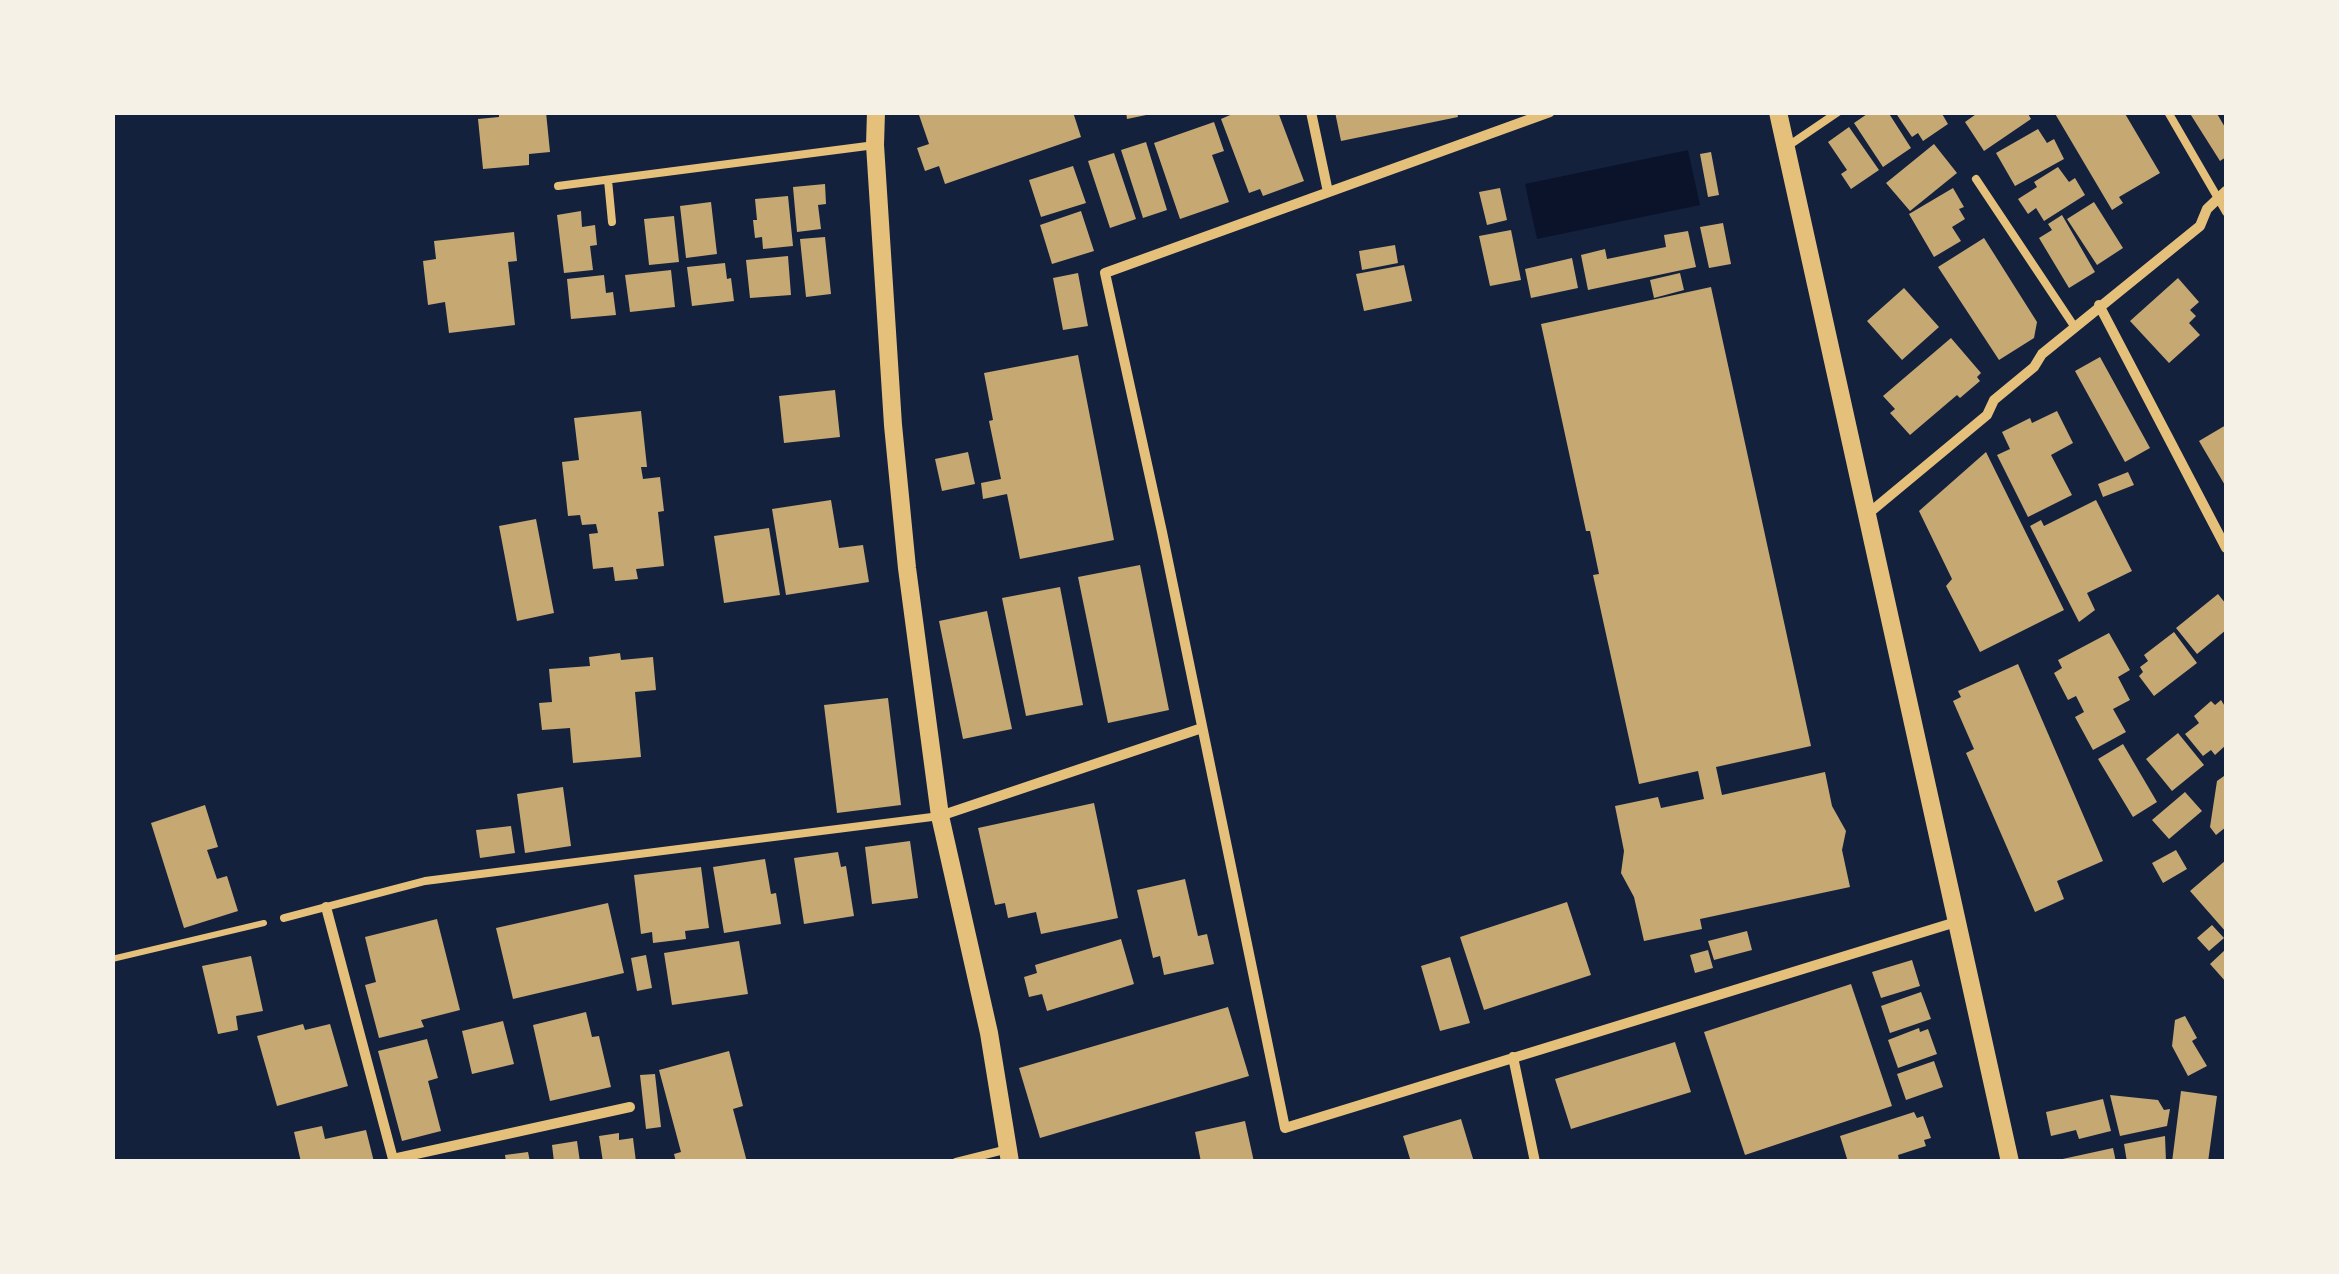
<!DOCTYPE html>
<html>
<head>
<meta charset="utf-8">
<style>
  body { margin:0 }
  #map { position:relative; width:2339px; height:1274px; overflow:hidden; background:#14213d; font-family:"Zilla Slab",serif }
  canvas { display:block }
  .frame { position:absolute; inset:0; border:115px solid #f6f1e7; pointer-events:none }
</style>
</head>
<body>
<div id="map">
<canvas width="2339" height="1274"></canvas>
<div class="frame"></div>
</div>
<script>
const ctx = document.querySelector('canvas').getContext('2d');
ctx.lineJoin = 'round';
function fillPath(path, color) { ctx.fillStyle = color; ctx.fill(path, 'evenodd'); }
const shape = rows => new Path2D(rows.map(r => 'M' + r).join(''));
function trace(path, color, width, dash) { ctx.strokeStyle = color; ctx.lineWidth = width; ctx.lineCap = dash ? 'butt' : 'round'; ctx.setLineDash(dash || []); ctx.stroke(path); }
const water = shape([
  [1688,150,1700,205,1537,239,1525,184]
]);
const building = shape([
  [499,112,546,112,550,152,529,154,529,165,483,169,478,119,499,117],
  [918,112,1073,112,1081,137,945,184,939,166,925,171,917,148,929,144],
  [1126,112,1151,112,1151,114,1127,119],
  [1237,112,1278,112,1304,181,1263,196,1260,189,1249,193,1221,119],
  [1335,112,1457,112,1458,117,1341,141],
  [1870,112,1888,112,1911,148,1883,167,1854,123],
  [1895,112,1941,112,1948,124,1923,141,1918,133,1912,137],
  [1979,112,2027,112,2031,119,1984,151,1965,122],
  [2054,112,2124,112,2160,173,2119,197,2123,203,2112,210],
  [2189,112,2216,112,2226,129,2226,157,2220,161],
  [1214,122,1224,151,1212,155,1229,202,1180,219,1154,143],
  [1849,127,1879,170,1851,189,1841,174,1847,170,1828,142],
  [2038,129,2047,143,2054,139,2064,159,2015,186,1996,153],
  [1146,142,1167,210,1143,218,1121,150],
  [1934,144,1957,173,1910,211,1886,183],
  [1711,152,1719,195,1708,197,1700,154],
  [1114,153,1136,219,1110,228,1088,161],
  [1073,166,1086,203,1041,217,1029,180],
  [2058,167,2069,182,2075,178,2085,195,2044,221,2036,208,2028,214,2018,199,2037,187,2034,182],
  [825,184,826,204,818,205,821,229,797,232,793,187],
  [1500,188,1507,220,1487,225,1479,192],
  [1953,188,1964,207,1959,209,1965,219,1952,227,1961,241,1934,257,1909,214],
  [788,196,793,246,763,249,762,237,755,238,753,220,757,220,755,199],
  [711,202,717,254,686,258,680,206],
  [2094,202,2123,248,2097,265,2067,219],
  [581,211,582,227,595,225,597,245,590,246,593,270,564,273,557,215],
  [1081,211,1094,251,1052,264,1040,225],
  [2062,215,2095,272,2069,288,2039,238,2052,230,2048,224],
  [674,216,679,262,649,265,644,219],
  [1723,223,1731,264,1709,268,1700,227],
  [1511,230,1521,280,1490,286,1479,236],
  [1688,231,1696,267,1588,290,1581,255,1605,249,1607,259,1666,247,1664,235],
  [514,232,517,261,508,262,515,325,449,333,445,302,428,305,423,261,436,259,434,241],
  [825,237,831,294,806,297,800,239],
  [1984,238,2037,322,2034,338,1999,360,1938,267],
  [1395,245,1398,263,1362,270,1359,251],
  [788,256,791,295,750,298,746,260],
  [1572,258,1578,288,1531,298,1525,269],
  [725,263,727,279,731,278,734,301,692,306,687,267],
  [1404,265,1412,301,1364,311,1356,274],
  [671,270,675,307,630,312,625,275],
  [1078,273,1088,326,1063,330,1053,278],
  [1680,273,1684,290,1654,298,1650,280],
  [604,275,606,293,613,292,616,315,571,319,567,279],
  [2178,278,2199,302,2190,310,2196,316,2189,323,2200,335,2169,363,2130,321],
  [1711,287,1811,746,1716,767,1722,795,1825,772,1832,806,1846,831,1842,850,1850,887,1700,919,1702,929,1644,941,1634,897,1621,873,1624,851,1615,806,1658,797,1661,808,1704,799,1698,771,1639,784,1593,575,1599,574,1590,531,1586,531,1541,324],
  [1904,288,1939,327,1902,360,1867,321],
  [1951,338,1981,373,1977,377,1980,381,1960,398,1957,395,1910,435,1890,413,1895,409,1883,396],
  [1078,355,1114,540,1020,559,1007,494,983,499,981,483,1001,479,989,421,993,420,984,373],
  [2100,357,2150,448,2125,462,2075,371],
  [835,390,840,437,784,443,779,396],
  [641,411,647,467,641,467,643,479,660,477,664,511,658,512,664,566,636,569,638,579,615,581,613,567,593,569,589,534,598,533,596,524,582,525,580,515,568,516,562,462,579,460,574,418],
  [2057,411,2073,443,2051,455,2072,495,2028,517,1997,455,2010,449,2002,432,2030,418,2032,423],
  [2226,425,2226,487,2199,441],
  [968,452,975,484,942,491,935,459],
  [1986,452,2064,610,1980,652,1946,586,1952,579,1919,511],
  [2128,472,2134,485,2103,497,2098,484],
  [831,500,839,548,863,545,869,582,786,595,772,509],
  [2096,500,2132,571,2087,593,2095,610,2079,622,2030,526,2041,520,2044,526],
  [536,519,554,613,517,621,499,526],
  [769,528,780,595,724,603,714,536],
  [1140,565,1169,710,1108,723,1078,577],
  [1060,587,1083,705,1026,716,1002,598],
  [2218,594,2226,604,2226,630,2197,654,2176,628],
  [987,611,1012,729,963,739,939,621],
  [2174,632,2197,663,2154,696,2139,676,2143,672,2140,667,2148,661,2144,655],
  [2109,633,2130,670,2118,677,2130,700,2113,709,2126,732,2093,750,2075,717,2084,712,2076,696,2068,700,2054,673,2062,668,2058,660],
  [620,653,621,660,653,657,656,690,635,692,641,757,573,763,570,728,542,730,539,703,552,702,549,669,590,666,589,657],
  [2018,664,2103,861,2057,881,2064,899,2035,912,1966,753,1974,749,1953,701,1961,697,1958,691],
  [888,698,901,805,837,813,824,705],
  [2221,700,2226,708,2226,745,2215,755,2211,750,2203,756,2185,734,2199,723,2194,716,2211,701,2215,705],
  [2178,733,2204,765,2172,791,2146,759],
  [2123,744,2157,802,2133,817,2098,759],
  [2224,776,2226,780,2226,827,2216,835,2210,827,2217,781],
  [563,787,571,846,525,853,517,794],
  [2185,792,2202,811,2169,839,2152,820],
  [1094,803,1118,918,1041,934,1036,912,1008,918,1005,903,995,905,978,828],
  [205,805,218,847,207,850,217,879,227,876,238,911,184,928,151,823],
  [511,826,515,853,480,858,476,830],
  [910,841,918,898,872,904,865,847],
  [2176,850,2187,869,2163,883,2152,863],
  [838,852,841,867,846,866,854,916,804,924,794,858],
  [765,859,771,894,776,893,781,924,724,933,713,867],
  [2226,860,2226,932,2190,891],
  [701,867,709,928,685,931,686,939,653,943,652,932,641,934,634,875],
  [1185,879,1198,936,1207,934,1214,964,1164,975,1160,956,1153,958,1137,890],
  [1567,902,1591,975,1484,1010,1460,937],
  [608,903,624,973,513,999,496,928],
  [437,919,460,1010,421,1020,424,1027,379,1038,365,985,376,982,365,937],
  [2212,925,2224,938,2209,951,2197,938],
  [1747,931,1752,950,1714,960,1708,941],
  [1121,939,1134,984,1047,1011,1042,994,1029,997,1024,977,1037,973,1035,965],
  [739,941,748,994,672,1005,664,953],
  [2226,949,2226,982,2210,964],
  [1708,950,1713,968,1695,973,1690,955],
  [646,955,652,988,637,991,631,958],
  [251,956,263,1011,236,1016,238,1030,218,1034,202,966],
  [1450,957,1470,1023,1440,1031,1421,966],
  [1912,960,1920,986,1881,998,1872,972],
  [1851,984,1892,1106,1745,1155,1704,1032],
  [1921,992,1931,1019,1890,1033,1881,1006],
  [1228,1007,1249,1076,1040,1138,1019,1068],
  [586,1012,592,1037,599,1036,611,1087,550,1101,533,1025],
  [2185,1016,2197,1038,2192,1041,2207,1066,2188,1076,2172,1046,2175,1020],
  [503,1021,514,1064,472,1074,462,1031],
  [303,1024,305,1030,330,1024,348,1086,277,1106,257,1036],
  [1919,1028,1920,1032,1928,1029,1937,1054,1898,1068,1888,1040],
  [427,1039,438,1078,428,1081,441,1131,402,1141,378,1051],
  [1675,1042,1691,1092,1571,1129,1555,1079],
  [729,1051,743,1106,733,1109,747,1162,676,1162,674,1154,681,1152,659,1070],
  [1934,1061,1943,1087,1906,1100,1897,1074],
  [655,1074,661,1127,646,1129,640,1075],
  [2181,1091,2217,1096,2208,1162,2172,1162],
  [2110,1095,2158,1100,2164,1110,2170,1109,2167,1126,2120,1136],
  [2103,1099,2111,1131,2079,1139,2076,1130,2051,1136,2046,1112],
  [1914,1112,1917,1118,1923,1116,1931,1138,1924,1140,1926,1146,1898,1155,1899,1160,1894,1162,1848,1162,1840,1136],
  [1461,1119,1474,1162,1411,1162,1403,1136],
  [1245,1121,1254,1162,1201,1162,1195,1132],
  [322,1126,325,1139,366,1130,374,1162,301,1162,294,1132],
  [619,1133,619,1140,633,1138,636,1162,603,1162,599,1136],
  [2165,1136,2166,1162,2127,1162,2124,1144],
  [577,1141,580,1162,554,1162,552,1145],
  [2113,1148,2116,1162,2058,1162,2058,1160],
  [528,1152,530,1162,506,1162,505,1155]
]);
const path = shape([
  [112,959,264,923]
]);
const service = shape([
  [2168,112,2226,212],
  [1788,146,1838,112],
  [1976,179,2074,326],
  [608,180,612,222],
  [558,186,875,145],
  [284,918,425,881,940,816],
  [956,1162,1008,1149]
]);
const minor = shape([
  [1311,112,1328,192],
  [1550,112,1105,273,1162,532,1285,1128,1956,922],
  [2099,305,2226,548],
  [1869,513,1987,415,1994,400,2034,367,2042,354,2200,226,2207,209,2226,191],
  [940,816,1202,728],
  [326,907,393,1159,630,1107],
  [1513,1057,1535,1162]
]);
const tertiary = shape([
  [876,112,875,145,893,425,907,568,940,816,989,1033,1010,1162],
  [1778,112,2010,1162]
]);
fillPath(water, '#0b132b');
fillPath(building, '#c6a872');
trace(path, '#e5c07b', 6);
trace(service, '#e5c07b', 8);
trace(minor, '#e5c07b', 10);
trace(tertiary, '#e5c07b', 18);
</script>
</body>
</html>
